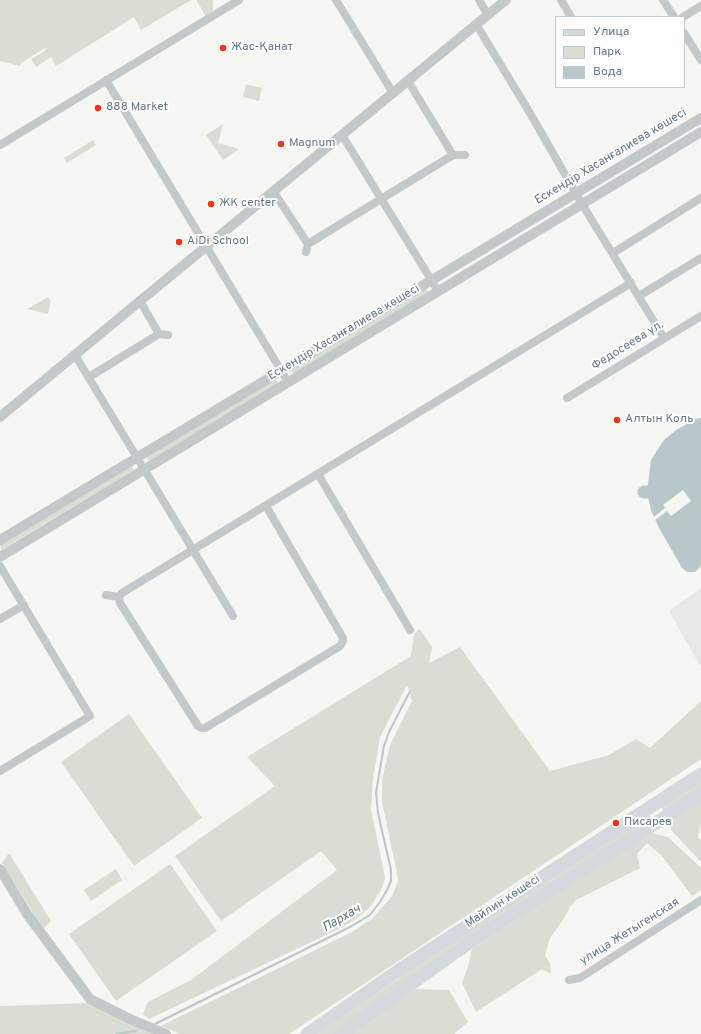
<!DOCTYPE html>
<html>
<head>
<meta charset="utf-8">
<style>
  body { margin:0 }
  #map { position:relative; width:701px; height:1034px; overflow:hidden; background:#f6f6f2; font-family:Overpass,sans-serif }
  canvas { display:block }
  .legend { position:absolute; left:555px; top:16px; width:130px; height:72px; box-sizing:border-box; background:#fff; border:1px solid #c1cacf; margin:0; padding:5px 7px; list-style:none; font-size:12px; color:#637a86 }
  .legend li { display:flex; align-items:center; gap:8px; height:20px }
  .legend b { width:20px; border:1px solid #c1cacf }
</style>
</head>
<body>
<div id="map">
<canvas width="701" height="1034"></canvas>
<ul class="legend">
<li><b style="height:5px;background:#d4d9dd"></b>Улица</li>
<li><b style="height:11px;background:#d8ded3"></b>Парк</li>
<li><b style="height:11px;background:#b8c8ca"></b>Вода</li>
</ul>
</div>
<script>
const ctx = document.querySelector('canvas').getContext('2d');
ctx.lineJoin = 'round';
function fillPath(path, color) { ctx.fillStyle = color; ctx.fill(path, 'evenodd'); }
const shape = rows => new Path2D(rows.map(r => 'M' + r).join(''));
function trace(path, color, width, dash) { ctx.strokeStyle = color; ctx.lineWidth = width; ctx.lineCap = dash ? 'butt' : 'round'; ctx.setLineDash(dash || []); ctx.stroke(path); }
function label(font, color, halo, rows, align = 'center') {
  ctx.font = font + ' Overpass,sans-serif'; ctx.lineWidth = 4; ctx.setLineDash([]); ctx.textBaseline = 'middle'; ctx.strokeStyle = halo; ctx.fillStyle = color; for (const [text, x, y, turn = 0] of rows) {
    ctx.save(); ctx.translate(x, y); ctx.rotate((+turn || 0) * Math.PI / 180); ctx.textAlign = isNaN(turn) ? turn : align; if (halo) ctx.strokeText(text, 0, 0); ctx.fillText(text, 0, 0); ctx.restore();
  }
}
const built = shape([
  [701,588,701,667,669,611]
]);
const green = shape([
  [0,0,191,0,141,30,134,17,56,66,51,57,36,67,31,59,46,50,45,48,21,63,20,66,0,61],
  [196,0,213,0,213,11,206,16],
  [246,84,262,88,259,101,243,97],
  [223,124,218,143,239,149,223,160,206,135],
  [93,140,96,145,67,163,64,158],
  [424,286,428,292,293,374,290,368],
  [48,297,51,301,48,314,27,309],
  [275,378,278,383,149,461,146,456],
  [131,465,134,470,1,550,0,543],
  [420,629,432,647,429,663,460,647,550,771,609,755,636,739,650,748,701,701,701,759,289,1034,179,1034,161,1026,352,932,373,918,392,896,398,881,397,873,382,802,382,780,390,745,412,701,407,685,380,737,373,779,371,809,385,878,381,890,371,906,358,918,341,928,149,1019,143,1014,148,1002,191,980,337,870,321,851,221,921,175,856,275,786,247,757,411,656,414,634],
  [129,714,202,818,134,866,61,762],
  [701,780,701,789,664,812,660,806],
  [701,801,701,823,698,837,701,840,701,862,672,831,669,822],
  [648,813,652,820,335,1034,318,1034,460,936],
  [651,833,668,837,701,868,701,890,692,896,662,856,647,843,637,854,640,868,576,900,570,907,565,917,550,938,545,955,550,964,551,974,542,969,476,1012,462,983,469,963,472,949],
  [9,853,51,921,43,929,2,863],
  [170,864,217,931,116,1001,69,934],
  [116,869,122,880,91,901,84,890],
  [414,989,449,990,468,1022,454,1034,350,1034],
  [90,1003,154,1034,0,1034,0,1006]
]);
const water = shape([
  [701,418,701,566,695,572,687,572,682,568,658,526,651,510,647,492,651,460,664,440,676,430,696,419]
]);
const pier = shape([
  [683,490,691,501,671,516,667,511,655,520,654,517,665,508,663,505]
]);
const stream = shape([
  [155,1024,350,927,370,915,380,902,387,890,391,881,391,870,378,813,376,792,384,746,389,732,409,693],
  [116,1034,136,1031]
]);
const river = shape([
  [644,492,647,492]
]);
const minor = shape([
  [336,0,393,93],
  [479,0,488,15],
  [561,0,571,17],
  [663,0,674,17],
  [683,17,701,6],
  [476,24,530,113,582,204,664,338],
  [684,33,701,60],
  [106,80,288,382],
  [408,81,453,155],
  [342,135,438,291],
  [0,145,239,0],
  [273,191,308,244],
  [306,252,308,244,381,199,453,155,465,155],
  [613,253,701,198],
  [639,296,701,258],
  [140,301,159,334],
  [75,355,233,616],
  [89,377,159,334,168,335],
  [567,398,701,316],
  [318,474,410,630],
  [266,506,343,638,343,641,340,646,205,728,201,728,198,726,120,603,119,597,122,593,631,283],
  [0,566,90,716,0,771],
  [106,595,119,597],
  [0,619,24,605],
  [569,980,580,978,701,900]
]);
const tertiary = shape([
  [0,417,140,301,506,0],
  [0,540,701,118],
  [0,557,701,132],
  [0,869,27,914,90,999,130,1019,166,1034]
]);
const primary = shape([
  [307,1034,399,970,701,774],
  [341,1034,466,945,701,794]
]);
const markers = [
  [223,48,4,"#f03319"],
  [98,108,4,"#f03319"],
  [281,144,4,"#f03319"],
  [211,204,4,"#f03319"],
  [179,242,4,"#f03319"],
  [617,420,4,"#f03319"],
  [616,823,4,"#f03319"]
];
const poiNames = [
  ["Жас-Қанат",231,48],
  ["888 Market",106,108],
  ["Magnum",289,144],
  ["ЖК center",219,204],
  ["AiDi School",187,242],
  ["Алтын Коль",625,420],
  ["Писарев",624,823]
];
const streetNames = [
  ["Ескендір Хасанғалиева көшесі",611,157,-31],
  ["Ескендір Хасанғалиева көшесі",344,333,-31],
  ["Федосеева ул.",628,346,-32],
  ["Майлин көшесі",503,902,-33],
  ["улица Жетыгенская",630,932,-32]
];
const waterNames = [
  ["Пархач",342,919,-30]
];
fillPath(built, '#e7e8e6');
fillPath(green, '#d8ded3');
fillPath(water, '#b8c8ca');
fillPath(pier, '#f6f6f2');
trace(stream, '#b8c8ca', 2);
trace(river, '#b8c8ca', 13);
trace(minor, '#c3c8cb', 8);
trace(tertiary, '#c3c8cb', 10);
trace(primary, '#d4d9dd', 13);
for (const [x, y, r, color] of markers) { const dot = new Path2D(); dot.arc(x, y, r, 0, 2 * Math.PI); ctx.fillStyle = color; ctx.fill(dot); trace(dot, '#fff', 1.5); }
label('12px', '#637a86', '#fff', poiNames, 'left');
label('12px', '#637a86', '#fff', streetNames);
label('italic 13px', '#5a767c', '#fff', waterNames);
</script>
</body>
</html>
